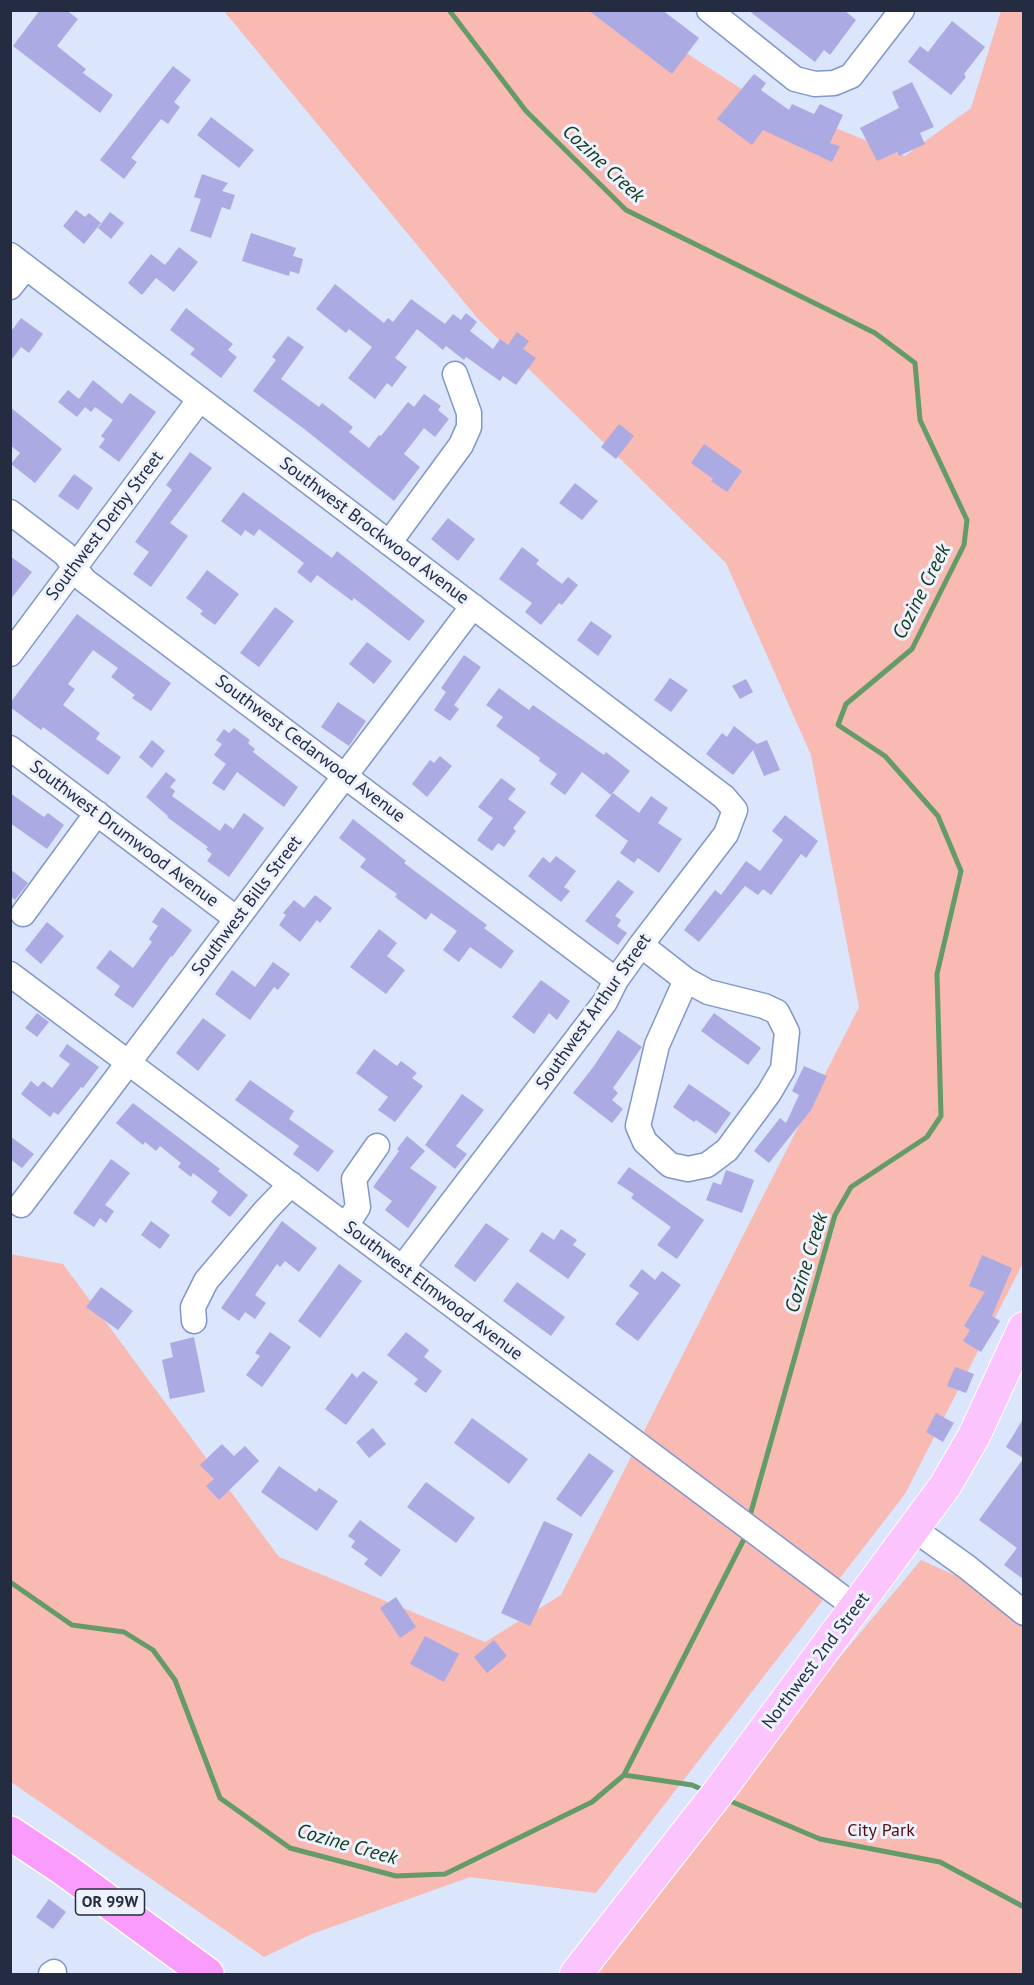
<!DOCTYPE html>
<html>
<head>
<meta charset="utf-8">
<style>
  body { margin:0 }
  #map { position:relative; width:1034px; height:1985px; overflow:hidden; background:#dbe5fb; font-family:"PT Sans",sans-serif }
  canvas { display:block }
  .frame { position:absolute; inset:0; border:12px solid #232c41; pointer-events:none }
</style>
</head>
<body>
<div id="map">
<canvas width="1034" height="1985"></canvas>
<div class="frame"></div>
</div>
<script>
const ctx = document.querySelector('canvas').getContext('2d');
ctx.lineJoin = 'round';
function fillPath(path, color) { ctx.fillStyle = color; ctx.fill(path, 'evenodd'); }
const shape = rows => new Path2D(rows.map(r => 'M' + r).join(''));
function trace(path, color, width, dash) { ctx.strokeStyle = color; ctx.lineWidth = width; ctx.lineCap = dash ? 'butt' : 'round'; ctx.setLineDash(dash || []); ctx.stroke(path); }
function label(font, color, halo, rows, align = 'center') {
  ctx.font = font + ' "PT Sans",sans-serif'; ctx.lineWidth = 6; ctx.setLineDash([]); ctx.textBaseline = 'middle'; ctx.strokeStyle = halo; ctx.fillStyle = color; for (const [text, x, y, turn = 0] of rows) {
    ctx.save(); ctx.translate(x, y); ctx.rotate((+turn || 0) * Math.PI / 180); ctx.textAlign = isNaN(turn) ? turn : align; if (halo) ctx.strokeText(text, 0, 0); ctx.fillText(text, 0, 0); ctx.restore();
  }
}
const green = shape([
  [224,11,622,11,746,92,905,156,971,108,1001,11,1023,11,1023,1263,905,1494,596,1893,470,1877,312,1934,264,1957,11,1782,10,1254,63,1264,279,1557,485,1642,561,1595,859,1007,811,755,726,563,479,320],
  [921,1560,959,1577,1023,1625,1023,1974,576,1974]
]);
const stream = shape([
  [449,10,526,111,626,210,875,333,915,363,920,420,967,520,964,545,912,649,846,704,838,725,885,756,938,816,961,871,937,974,941,1116,927,1137,851,1187,835,1215,751,1512],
  [10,1582,72,1625,124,1632,153,1650,175,1680,220,1798,290,1848,396,1876,445,1874,592,1802,624,1775,743,1541],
  [624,1775,692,1785,701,1789],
  [730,1801,820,1839,940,1862,1024,1907]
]);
const building = shape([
  [40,10,66,10,78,19,57,46,86,69,83,73,113,95,100,113,13,46],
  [588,10,662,10,699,38,672,74],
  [748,10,844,10,856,20,830,55,824,50,815,62],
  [952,21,985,47,964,74,966,77,951,95,908,62,920,46,928,52],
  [173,66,191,80,174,102,180,107,168,124,161,119,131,158,137,162,124,179,100,160],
  [754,74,766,83,761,90,789,110,792,104,814,114,820,104,843,115,830,143,840,146,832,162,763,130,752,145,717,119],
  [912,82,934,127,920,133,925,144,899,156,897,152,877,161,860,128,899,108,892,92],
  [211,117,254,150,239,168,197,135],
  [202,174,228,183,222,191,235,195,230,210,222,207,211,238,190,231,201,199,194,197],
  [76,210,85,217,89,213,101,223,84,244,63,226],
  [110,212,124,223,111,239,98,228],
  [251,233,296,248,293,256,303,259,299,274,290,271,289,276,242,261],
  [179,247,198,262,174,292,156,278,142,295,128,283,151,254,165,265],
  [335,284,384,323,388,318,393,322,411,299,445,324,453,314,461,320,466,313,477,322,470,331,493,349,500,339,508,345,517,332,529,341,523,349,536,358,516,385,503,376,500,381,466,357,464,360,446,346,443,350,417,329,395,358,407,367,392,387,387,383,375,399,348,378,372,347,349,329,346,333,316,309],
  [186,308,233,344,228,350,237,357,221,378,190,354,195,349,170,330],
  [21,318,43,334,29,353,21,347,10,362,10,333],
  [288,336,304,347,281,379,319,407,322,403,353,427,349,432,369,448,379,435,381,436,408,402,414,407,424,394,441,406,438,410,449,419,435,437,424,428,404,454,420,467,394,501,303,428,253,391,276,360,272,357],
  [93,380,122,404,130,393,156,412,119,462,99,447,105,439,101,436,113,420,95,407,91,412,85,407,77,417,58,402,68,390,79,399],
  [10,407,62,449,35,483,11,464,20,453,10,445],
  [619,424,634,436,616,459,601,447],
  [704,444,742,471,727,492,711,481,713,479,691,463],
  [190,452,212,468,170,523,188,536,151,587,133,574,149,552,135,542,172,490,166,485],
  [74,474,93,488,78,510,58,496],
  [575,483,598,501,582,520,559,503],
  [243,492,332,558,337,551,425,621,409,641,354,598,352,601,317,575,311,583,297,572,304,563,259,529,254,536,245,530,241,536,221,521],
  [448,518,475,539,458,561,431,539],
  [522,547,539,560,536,564,562,584,568,577,578,585,562,605,559,603,541,625,525,612,532,603,499,579],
  [10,556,32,572,10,600],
  [207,570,239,594,215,625,200,614,203,611,186,598],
  [275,607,294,621,259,667,240,653],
  [77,614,171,683,151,711,132,698,135,695,111,677,118,668,93,650,68,684,75,689,63,705,100,733,96,739,121,757,108,775,43,727,41,730,10,707,10,703],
  [591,621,612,636,598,656,577,640],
  [367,642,392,661,374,684,349,664],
  [464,655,481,667,454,705,459,709,450,721,434,710,446,692,441,688],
  [670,678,688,690,671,712,654,700],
  [746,679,753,692,740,699,732,686],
  [499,688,529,710,533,705,604,755,606,752,630,771,611,795,582,772,565,795,550,784,557,774,539,761,540,758,496,726,503,717,486,705],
  [338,702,366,721,349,746,321,727],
  [734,726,757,744,767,740,780,770,764,776,753,750,733,775,706,754,722,733,727,737],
  [234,728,250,740,248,743,255,749,253,752,298,787,284,807,237,772,224,791,212,783,226,764,214,755,222,744,216,740,224,729,229,733],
  [152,740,165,751,152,768,139,757],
  [440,756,452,766,427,797,412,784,430,760,434,763],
  [166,772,176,780,170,787,175,791,172,796,220,831,225,823,233,829,244,813,264,828,229,877,207,861,212,854,206,849,208,847,167,817,168,816,146,797],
  [501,778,516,789,508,799,526,812,513,828,516,831,504,847,498,843,492,851,477,840,493,818,478,807],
  [10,793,44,817,48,813,64,825,47,849,10,823],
  [613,793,639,813,651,796,668,808,658,823,682,839,659,873,638,858,634,863,620,853,628,841,595,816],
  [785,815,818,841,806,858,801,854,771,895,763,889,758,895,745,886,699,942,684,930,715,890,721,895,746,861,760,871,783,840,772,831],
  [353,819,406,861,404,863,487,925,484,928,514,951,501,969,470,947,459,962,443,950,457,931,431,913,426,920,395,897,397,894,360,867,366,859,339,838],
  [556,856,576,871,564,887,570,891,561,902,528,876,543,857,550,863],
  [10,869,28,883,15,900,10,896],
  [618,880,634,892,615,916,621,920,617,926,627,933,618,945,585,921],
  [315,895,332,908,320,923,317,920,300,942,279,925,286,915,283,913,294,900,304,908],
  [162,907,192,930,172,957,171,956,133,1008,114,995,120,986,96,968,110,950,133,968,152,942,149,939,158,926,152,922],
  [47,922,64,936,41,964,25,950],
  [379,929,397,943,387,956,405,970,386,994,350,967],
  [273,962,290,974,278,990,274,987,250,1020,215,994,232,970,255,987],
  [541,980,570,1001,557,1020,549,1013,534,1034,512,1017],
  [37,1013,49,1022,37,1037,25,1028],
  [714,1013,761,1048,748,1065,701,1031],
  [203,1018,226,1035,198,1071,176,1053],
  [618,1030,642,1047,613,1088,618,1093,612,1100,623,1109,612,1123,573,1093,594,1066],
  [67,1044,99,1067,83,1088,81,1087,58,1115,54,1112,50,1117,21,1094,31,1081,38,1087,43,1081,52,1088,70,1064,59,1056],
  [374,1049,397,1066,401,1061,417,1073,412,1078,423,1086,395,1122,378,1110,388,1097,356,1073],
  [804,1066,827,1076,811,1110,769,1163,754,1151,780,1118,786,1123,799,1095,792,1091],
  [250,1080,294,1111,289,1119,334,1151,318,1172,293,1154,299,1146,235,1100],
  [689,1084,731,1113,716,1134,696,1120,694,1122,673,1107],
  [462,1094,484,1110,456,1146,467,1154,455,1169,425,1145],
  [133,1103,220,1169,218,1171,248,1195,230,1217,211,1202,218,1192,193,1173,191,1177,178,1167,181,1163,160,1146,156,1151,145,1142,143,1145,116,1123],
  [10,1136,34,1154,22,1168,10,1159],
  [407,1136,425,1151,410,1168,437,1187,408,1228,385,1210,392,1201,373,1187,399,1151,397,1149],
  [111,1159,130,1173,105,1205,114,1211,106,1223,100,1218,94,1227,73,1213],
  [629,1167,704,1220,677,1259,657,1245,671,1227,631,1198,634,1194,617,1183],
  [726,1170,754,1180,742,1213,706,1200,713,1182,721,1185],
  [151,1221,170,1235,160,1249,141,1235],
  [282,1221,317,1248,299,1272,285,1261,280,1267,277,1264,255,1295,266,1303,255,1319,245,1312,239,1321,221,1308],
  [486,1223,509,1239,475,1282,454,1266],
  [561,1229,577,1240,573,1245,586,1254,568,1279,529,1251,542,1232,554,1240],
  [982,1255,1012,1268,992,1316,1000,1321,981,1352,963,1341,970,1330,964,1326,985,1292,969,1286],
  [339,1264,362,1281,320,1338,298,1321],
  [642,1269,655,1280,662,1271,681,1285,638,1341,615,1324,639,1293,629,1286],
  [517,1282,565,1317,551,1336,503,1301],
  [101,1287,133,1311,118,1330,86,1307],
  [270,1332,291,1347,262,1387,246,1375,260,1356,255,1353],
  [406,1332,429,1350,424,1357,442,1371,426,1393,414,1384,418,1379,387,1355],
  [194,1337,205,1392,170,1399,162,1360,173,1357,170,1343],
  [955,1367,974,1374,966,1393,947,1386],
  [363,1371,378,1382,346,1425,325,1409,352,1373,357,1378],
  [936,1413,954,1423,943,1442,926,1432],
  [472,1418,528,1459,509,1484,454,1443],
  [1023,1419,1023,1458,1006,1447],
  [373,1428,386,1444,369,1458,356,1442],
  [222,1444,234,1456,245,1446,259,1461,219,1500,206,1486,214,1479,200,1465],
  [589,1453,614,1471,581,1517,556,1499],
  [1023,1459,1023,1579,1004,1565,1017,1548,979,1520],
  [279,1466,316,1492,319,1488,338,1501,317,1531,261,1492],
  [426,1482,475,1518,456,1543,407,1507],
  [360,1520,401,1550,381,1577,364,1564,368,1559,351,1547,355,1541,348,1536],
  [544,1521,573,1534,530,1626,501,1613],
  [396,1597,416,1627,400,1638,380,1608],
  [425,1636,459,1654,444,1682,410,1664],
  [494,1640,507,1656,487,1673,474,1657],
  [49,1899,66,1912,53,1929,36,1917]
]);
const minor = shape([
  [709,10,795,79,815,84,834,83,851,76,902,10],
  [10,255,724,797,735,810,726,834,641,945,616,980,605,1002,402,1268],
  [10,287,26,267],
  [10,512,65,554,84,580,616,980],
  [389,543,461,445,469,427,469,413,455,374],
  [10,654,200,399],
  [10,748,237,919],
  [23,914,97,813],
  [641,945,686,980],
  [10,974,855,1607],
  [686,980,708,992,764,1006,777,1012,787,1032,783,1069,769,1093,727,1150,707,1165,688,1169,670,1165,645,1142,638,1126,657,1045,686,980],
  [21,1205,473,606],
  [346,1226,358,1207,354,1179,377,1146],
  [194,1321,193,1307,206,1281,265,1211,291,1184],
  [914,1529,967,1567,1024,1613],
  [51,1974,54,1972]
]);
const major = shape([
  [576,1974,720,1790,945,1486,974,1436,1024,1328]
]);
const highway = shape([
  [10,1833,64,1869,207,1974]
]);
const shields = [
  [110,1902,69]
];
const shieldNames = [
  ["OR 99W",110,1902]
];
const streetNames = [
  ["Southwest Derby Street",105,526,-53],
  ["Southwest Brockwood Avenue",374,531,37],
  ["Southwest Cedarwood Avenue",310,749,37],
  ["Southwest Drumwood Avenue",124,834,37],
  ["Southwest Bills Street",247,906,-53],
  ["Southwest Arthur Street",594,1012,-55],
  ["Southwest Elmwood Avenue",433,1291,37],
  ["Northwest 2nd Street",816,1661,-53]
];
const parkNames = [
  ["City Park",881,1831]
];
const waterNames = [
  ["Cozine Creek",603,164,43],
  ["Cozine Creek",922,592,-63],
  ["Cozine Creek",807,1263,-73],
  ["Cozine Creek",347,1845,16]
];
fillPath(green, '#f8bab3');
trace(stream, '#649b69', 5);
fillPath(building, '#acaae2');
trace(minor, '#8197cb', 27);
trace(major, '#fff', 34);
trace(highway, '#fff', 36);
trace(minor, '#fff', 24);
trace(major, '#fcc4fd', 32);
trace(highway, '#fa9cfc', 33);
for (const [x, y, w] of shields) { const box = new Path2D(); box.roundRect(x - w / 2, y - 13, w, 26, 4.5); ctx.fillStyle = '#edf2fe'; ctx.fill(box); trace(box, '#232c41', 1.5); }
label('bold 16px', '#232c41', null, shieldNames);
label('18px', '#232c41', '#edf2fe', streetNames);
label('18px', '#520e0d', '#edf2fe', parkNames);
label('italic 20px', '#103816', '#edf2fe', waterNames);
</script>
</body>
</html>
